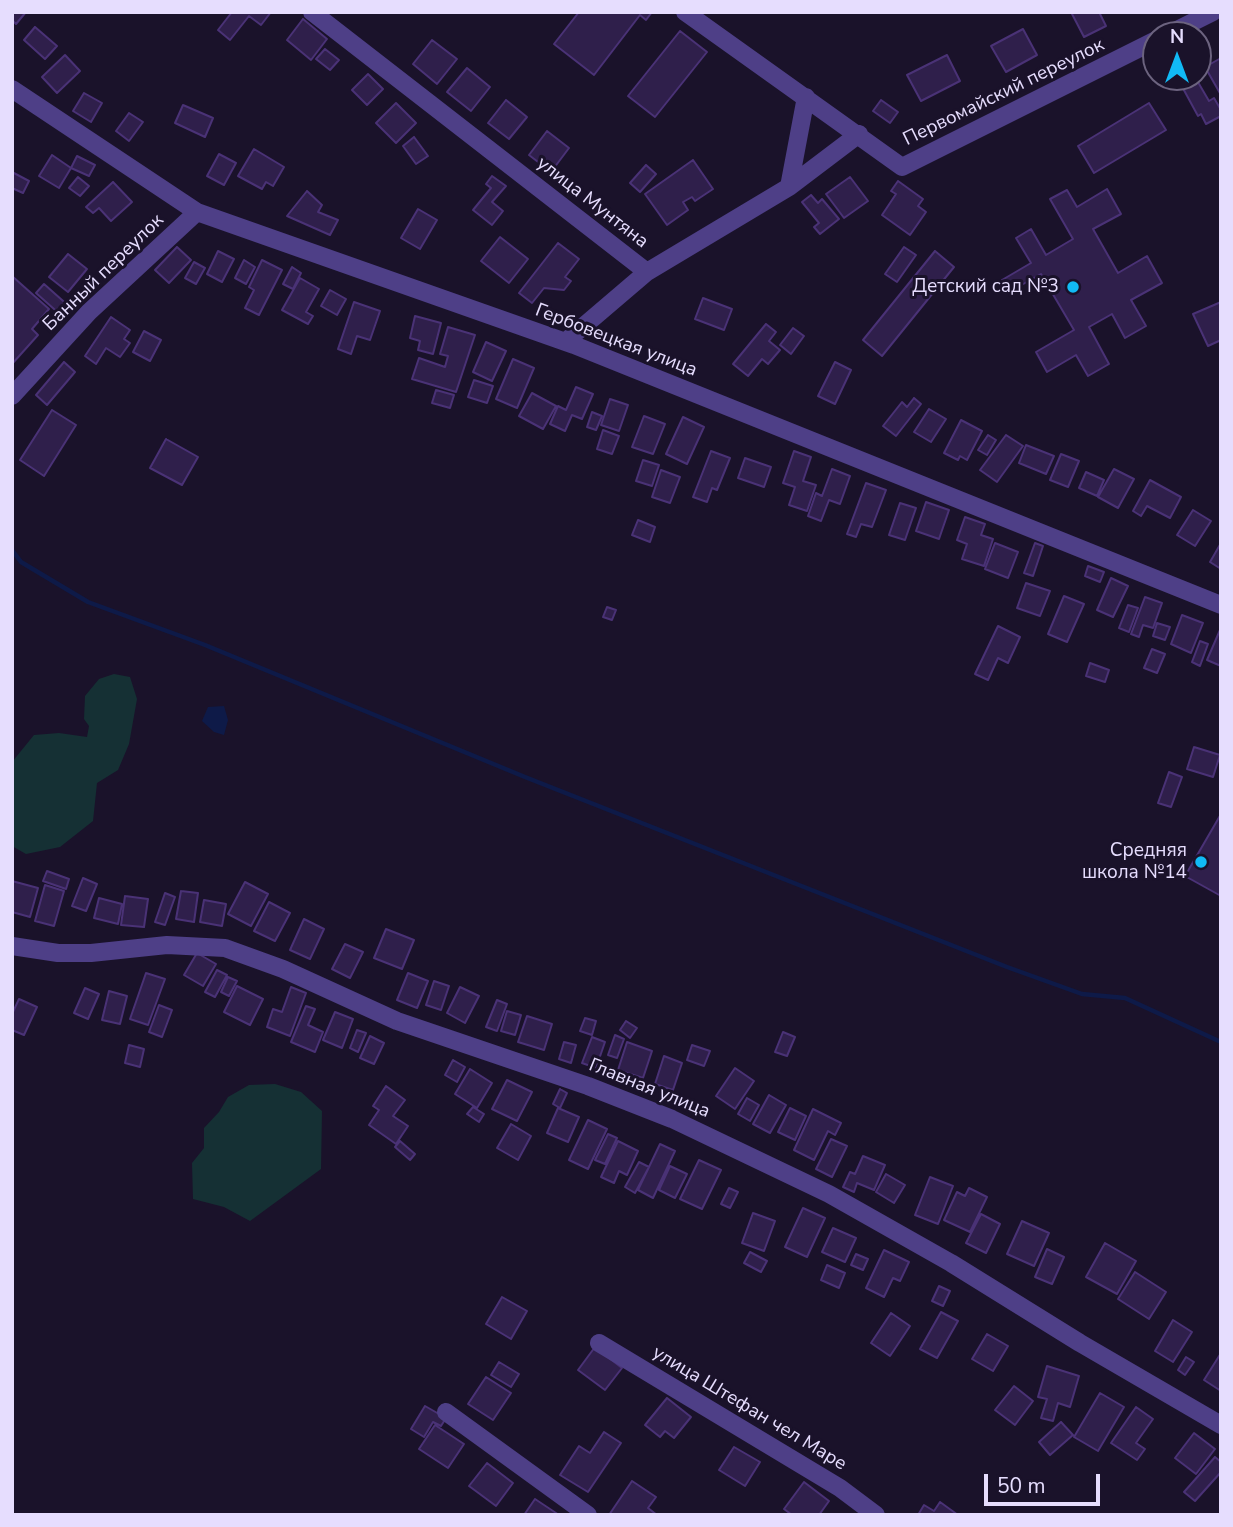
<!DOCTYPE html>
<html>
<head>
<meta charset="utf-8">
<style>
  body { margin:0 }
  #map { position:relative; width:1233px; height:1527px; overflow:hidden; background:#1a122a; font-family:"Nunito Sans",sans-serif }
  canvas { display:block }
  .frame { position:absolute; inset:0; border:14px solid #e6ddfe; pointer-events:none }
  .north { position:absolute; left:1142px; top:21px; width:70px; height:70px; box-sizing:border-box; background:#1a122a; border:2px solid #6c637f; border-radius:50%; rotate:0deg; font-size:19px; font-weight:700; line-height:28px; text-align:center; color:#e6ddfe }
  .north::after { content:''; display:block; margin:auto; width:24px; height:32px; background:#11baf5; clip-path:polygon(50% 0,100% 100%,50% 72%,0 100%) }
  .scale { position:absolute; left:984px; top:1474px; width:116px; height:32px; box-sizing:border-box; border:4px solid #e6ddfe; border-top:0; padding-left:9px; font-size:21px; line-height:24px; white-space:nowrap; color:#e6ddfe; -webkit-text-stroke:5px #1a122a; paint-order:stroke }
</style>
</head>
<body>
<div id="map">
<canvas width="1233" height="1527"></canvas>
<div class="frame"></div>
<div class="north">N</div>
<div class="scale">50 m</div>
</div>
<script>
const ctx = document.querySelector('canvas').getContext('2d');
ctx.lineJoin = 'round';
function fillPath(path, color) { ctx.fillStyle = color; ctx.fill(path, 'evenodd'); }
const shape = rows => new Path2D(rows.map(r => 'M' + r).join(''));
function trace(path, color, width, dash) { ctx.strokeStyle = color; ctx.lineWidth = width; ctx.lineCap = dash ? 'butt' : 'round'; ctx.setLineDash(dash || []); ctx.stroke(path); }
function label(font, color, halo, rows, align = 'center') {
  ctx.font = font + ' "Nunito Sans",sans-serif'; ctx.lineWidth = 6; ctx.setLineDash([]); ctx.textBaseline = 'middle'; ctx.strokeStyle = halo; ctx.fillStyle = color; for (const [text, x, y, turn = 0] of rows) {
    ctx.save(); ctx.translate(x, y); ctx.rotate((+turn || 0) * Math.PI / 180); ctx.textAlign = isNaN(turn) ? turn : align; if (halo) ctx.strokeText(text, 0, 0); ctx.fillText(text, 0, 0); ctx.restore();
  }
}
const green = shape([
  [114,674,130,677,137,699,129,744,118,770,97,783,93,821,60,847,26,854,12,846,12,762,34,735,59,733,87,737,89,726,84,719,85,696,99,679],
  [275,1084,301,1092,322,1111,321,1169,250,1221,224,1207,193,1199,192,1163,204,1148,204,1128,219,1112,228,1097,249,1085]
]);
const water = shape([
  [224,706,228,720,224,735,214,732,202,721,208,707]
]);
const stream = shape([
  [12,550,21,562,88,602,205,645,525,777,1007,967,1082,994,1125,998,1221,1042]
]);
const building = shape([
  [12,12,26,12,16,24,12,20,12,12],
  [232,12,271,12,261,25,249,16,230,40,218,30,232,12],
  [579,12,652,12,646,20,640,15,594,75,554,44,579,12],
  [1071,12,1099,12,1106,26,1084,37,1071,12],
  [303,19,327,39,311,60,287,40,303,19],
  [35,27,57,46,45,59,24,40,35,27],
  [1023,29,1037,55,1006,72,991,46,1023,29],
  [680,31,707,52,655,117,628,96,680,31],
  [432,40,457,59,437,84,413,64,432,40],
  [325,49,339,60,330,70,316,59,325,49],
  [65,55,80,71,57,93,42,77,65,55],
  [947,55,960,81,921,101,907,75,947,55],
  [1221,58,1221,95,1205,67,1221,58],
  [467,68,490,87,471,111,447,92,467,68],
  [368,74,383,89,367,105,352,90,368,74],
  [1186,77,1195,77,1209,101,1214,98,1221,110,1221,116,1206,124,1201,114,1198,116,1179,81,1186,77],
  [84,93,102,103,91,122,73,111,84,93],
  [506,100,527,117,509,139,488,123,506,100],
  [881,100,898,112,890,123,873,111,881,100],
  [396,103,416,123,396,143,376,123,396,103],
  [1149,103,1166,130,1094,173,1078,146,1149,103],
  [183,105,213,118,205,137,175,123,183,105],
  [129,113,143,122,129,141,116,131,129,113],
  [547,131,569,148,551,172,529,155,547,131],
  [414,137,428,156,416,164,403,146,414,137],
  [254,149,284,167,273,186,266,182,262,189,238,176,254,149],
  [219,154,236,163,224,185,207,176,219,154],
  [52,155,71,168,59,188,39,176,52,155],
  [77,156,95,165,89,176,71,168,77,156],
  [693,160,713,189,695,201,692,197,683,202,688,210,667,225,645,194,693,160],
  [646,165,656,174,640,192,630,183,646,165],
  [12,172,29,181,23,193,12,188,12,172],
  [492,176,506,186,492,202,503,211,492,225,473,210,491,188,486,184,492,176],
  [78,177,89,186,80,196,69,188,78,177],
  [850,177,868,201,844,218,826,194,850,177],
  [898,181,923,199,918,206,926,212,910,235,882,215,896,194,891,191,898,181],
  [113,182,132,202,111,221,99,208,93,213,86,207,113,182],
  [1107,189,1121,214,1093,229,1118,273,1147,256,1162,283,1131,300,1146,326,1125,338,1112,314,1089,327,1109,364,1088,376,1076,355,1047,372,1036,352,1074,330,1041,274,1009,292,1002,280,1031,263,1016,238,1031,229,1046,255,1073,239,1050,199,1067,190,1077,207,1107,189],
  [307,191,322,205,318,212,338,220,330,235,287,216,307,191],
  [811,195,818,203,822,199,839,219,820,234,814,227,819,223,802,202,811,195],
  [418,209,437,220,420,249,401,238,418,209],
  [500,237,528,259,509,283,481,261,500,237],
  [558,243,579,259,565,277,571,281,564,290,544,288,532,303,519,293,558,243],
  [177,247,191,260,169,283,155,270,177,247],
  [904,247,916,255,897,282,885,274,904,247],
  [218,251,234,259,222,282,207,274,218,251],
  [935,251,954,267,882,356,863,340,935,251],
  [68,254,87,269,68,292,49,277,68,254],
  [244,260,255,267,246,284,235,278,244,260],
  [262,260,282,270,259,315,245,308,254,290,249,287,262,260],
  [194,262,205,268,196,284,185,278,194,262],
  [292,267,301,273,293,289,283,284,292,267],
  [12,276,49,309,32,329,38,335,12,364,12,276],
  [300,278,319,289,306,312,313,316,308,324,282,310,300,278],
  [44,284,71,308,63,317,36,293,44,284],
  [330,290,346,299,337,315,321,306,330,290],
  [703,298,732,309,724,330,695,319,703,298],
  [354,302,380,311,370,340,357,336,351,354,338,349,354,302],
  [1221,302,1221,340,1208,346,1193,314,1221,302],
  [415,316,441,323,433,354,418,350,420,341,410,338,415,316],
  [111,317,130,330,124,339,130,343,120,357,106,348,96,364,85,356,111,317],
  [766,324,776,332,769,341,780,350,768,364,762,359,748,376,733,364,766,324],
  [448,327,475,335,456,392,412,379,419,358,445,367,448,356,440,354,448,327],
  [793,328,804,336,791,354,780,345,793,328],
  [144,331,161,340,150,361,133,352,144,331],
  [486,342,506,351,492,381,473,372,486,342],
  [513,359,534,368,517,408,496,399,513,359],
  [64,362,75,372,47,405,36,395,64,362],
  [835,362,851,370,835,404,818,396,835,362],
  [474,380,493,386,487,403,468,397,474,380],
  [576,387,593,394,582,419,572,415,565,431,550,424,558,406,566,410,576,387],
  [436,390,454,395,450,408,432,403,436,390],
  [532,393,556,406,543,429,519,416,532,393],
  [914,398,921,404,896,436,883,426,902,402,907,407,914,398],
  [610,399,628,405,619,431,601,425,610,399],
  [929,409,946,419,931,442,914,432,929,409],
  [52,410,76,425,44,476,20,460,52,410],
  [592,412,602,416,596,430,587,427,592,412],
  [644,416,665,424,653,454,632,447,644,416],
  [683,417,704,427,687,464,666,454,683,417],
  [961,420,982,431,967,460,960,456,958,460,944,453,961,420],
  [603,430,619,436,612,454,597,449,603,430],
  [988,435,996,440,987,455,978,450,988,435],
  [1006,435,1023,446,997,482,980,470,1006,435],
  [166,439,198,457,182,485,150,468,166,439],
  [1026,445,1054,456,1046,474,1019,463,1026,445],
  [711,451,730,458,717,490,712,488,707,502,693,497,711,451],
  [794,451,811,457,803,481,816,485,807,511,789,505,795,487,783,483,794,451],
  [1061,454,1079,461,1068,487,1050,480,1061,454],
  [745,458,771,467,764,487,738,478,745,458],
  [643,460,659,465,652,486,636,481,643,460],
  [832,469,850,476,840,504,829,500,821,521,808,516,816,493,822,496,832,469],
  [1114,469,1134,479,1118,508,1098,497,1114,469],
  [661,470,680,477,670,503,652,497,661,470],
  [1086,472,1104,480,1097,496,1079,488,1086,472],
  [1150,480,1181,497,1170,518,1147,506,1141,516,1133,511,1150,480],
  [866,483,886,490,872,527,861,524,856,537,847,534,866,483],
  [926,502,949,510,939,539,916,531,926,502],
  [900,503,916,508,905,540,889,535,900,503],
  [1193,510,1211,521,1195,546,1177,535,1193,510],
  [965,517,985,524,981,535,993,539,984,566,962,559,967,544,957,540,965,517],
  [638,520,655,527,650,542,632,535,638,520],
  [995,543,1018,552,1008,578,985,569,995,543],
  [1035,543,1043,546,1033,576,1024,573,1035,543],
  [1221,543,1221,569,1210,562,1221,543],
  [1088,566,1104,572,1100,582,1085,576,1088,566],
  [1111,578,1128,586,1113,617,1097,610,1111,578],
  [1026,583,1050,591,1040,616,1017,608,1026,583],
  [1064,596,1084,604,1067,642,1048,634,1064,596],
  [1145,597,1162,603,1153,628,1143,625,1139,637,1131,634,1145,597],
  [1128,605,1138,608,1129,632,1119,628,1128,605],
  [607,607,616,610,612,620,603,617,607,607],
  [1182,615,1203,623,1191,653,1171,644,1182,615],
  [1157,623,1170,627,1165,640,1153,636,1157,623],
  [998,626,1020,637,1008,663,998,658,988,680,975,674,998,626],
  [1220,630,1221,630,1221,666,1207,660,1220,630],
  [1200,641,1208,644,1200,666,1192,662,1200,641],
  [1152,649,1165,654,1157,673,1144,668,1152,649],
  [1090,663,1109,670,1105,682,1086,676,1090,663],
  [1194,747,1220,755,1213,777,1187,769,1194,747],
  [1169,772,1182,777,1171,807,1158,803,1169,772],
  [1221,814,1221,896,1185,876,1221,814],
  [47,871,69,879,66,889,43,881,47,871],
  [83,878,97,884,86,911,72,906,83,878],
  [12,881,38,888,30,917,12,912,12,881],
  [245,882,268,894,251,926,228,914,245,882],
  [45,885,64,891,54,926,35,921,45,885],
  [181,891,198,893,194,922,176,919,181,891],
  [165,893,175,897,165,925,155,922,165,893],
  [125,896,148,899,144,927,121,925,125,896],
  [99,898,122,904,118,924,94,918,99,898],
  [204,900,226,904,222,926,200,922,204,900],
  [269,902,290,913,275,941,254,931,269,902],
  [304,919,324,929,310,959,290,950,304,919],
  [386,929,414,940,402,969,374,958,386,929],
  [345,944,363,952,350,978,332,969,345,944],
  [197,953,216,964,203,986,184,975,197,953],
  [217,970,227,975,215,997,205,992,217,970],
  [146,973,165,979,148,1025,130,1019,146,973],
  [408,973,428,981,417,1008,397,1000,408,973],
  [228,977,237,981,229,996,221,992,228,977],
  [434,981,449,986,441,1010,426,1005,434,981],
  [237,986,263,999,250,1025,224,1012,237,986],
  [291,987,306,993,290,1036,267,1027,273,1009,282,1012,291,987],
  [460,987,479,996,465,1023,447,1013,460,987],
  [85,988,99,994,88,1019,74,1013,85,988],
  [109,991,127,996,120,1024,102,1020,109,991],
  [19,999,37,1007,24,1035,12,1030,12,1014,19,999],
  [497,1000,507,1004,497,1031,486,1027,497,1000],
  [159,1005,172,1010,162,1037,149,1032,159,1005],
  [306,1006,315,1009,308,1025,323,1032,315,1052,291,1042,306,1006],
  [507,1011,521,1015,515,1035,501,1031,507,1011],
  [335,1012,353,1019,342,1048,323,1040,335,1012],
  [527,1016,552,1024,544,1050,518,1042,527,1016],
  [585,1018,596,1021,592,1035,580,1031,585,1018],
  [626,1021,637,1028,630,1038,620,1030,626,1021],
  [357,1030,366,1033,358,1052,350,1048,357,1030],
  [783,1032,795,1037,787,1056,775,1052,783,1032],
  [615,1035,624,1039,617,1058,608,1055,615,1035],
  [370,1036,384,1043,374,1064,360,1058,370,1036],
  [592,1037,605,1042,596,1068,582,1063,592,1037],
  [564,1042,576,1045,571,1063,559,1059,564,1042],
  [627,1042,652,1051,643,1078,618,1070,627,1042],
  [129,1045,144,1049,140,1067,125,1063,129,1045],
  [692,1045,710,1051,704,1066,687,1060,692,1045],
  [664,1056,682,1063,673,1090,655,1084,664,1056],
  [453,1060,465,1067,457,1082,445,1075,453,1060],
  [735,1068,754,1081,735,1109,716,1096,735,1068],
  [470,1069,492,1083,477,1108,455,1094,470,1069],
  [507,1080,532,1092,517,1121,492,1109,507,1080],
  [386,1086,405,1100,393,1116,408,1126,396,1144,369,1125,379,1110,373,1106,386,1086],
  [560,1089,567,1093,560,1108,553,1104,560,1089],
  [769,1095,786,1105,770,1133,753,1124,769,1095],
  [747,1098,759,1105,750,1121,738,1114,747,1098],
  [473,1107,484,1114,479,1122,467,1114,473,1107],
  [558,1108,579,1117,568,1142,547,1133,558,1108],
  [790,1108,806,1116,795,1140,778,1132,790,1108],
  [813,1109,841,1123,835,1135,828,1131,814,1160,794,1150,813,1109],
  [588,1120,607,1129,588,1169,569,1160,588,1120],
  [511,1124,531,1136,518,1160,497,1148,511,1124],
  [608,1134,617,1138,605,1164,595,1160,608,1134],
  [831,1139,847,1146,832,1177,816,1169,831,1139],
  [400,1141,415,1154,410,1160,395,1147,400,1141],
  [618,1141,638,1151,627,1175,619,1171,614,1183,601,1177,618,1141],
  [660,1144,675,1151,653,1198,638,1190,660,1144],
  [863,1156,885,1165,874,1190,857,1183,854,1192,843,1187,850,1172,855,1174,863,1156],
  [699,1160,721,1170,702,1209,680,1199,699,1160],
  [639,1162,649,1167,635,1193,625,1187,639,1162],
  [670,1166,687,1174,675,1198,659,1190,670,1166],
  [886,1174,905,1185,894,1203,876,1192,886,1174],
  [930,1177,953,1186,938,1224,915,1215,930,1177],
  [729,1188,738,1192,730,1208,721,1204,729,1188],
  [969,1188,987,1197,970,1232,944,1220,957,1192,965,1196,969,1188],
  [803,1208,825,1218,807,1257,785,1247,803,1208],
  [753,1213,775,1221,764,1251,742,1243,753,1213],
  [981,1214,1000,1224,986,1253,966,1243,981,1214],
  [1022,1221,1049,1233,1034,1266,1007,1254,1022,1221],
  [833,1228,856,1238,845,1262,822,1252,833,1228],
  [1105,1243,1136,1261,1117,1294,1086,1277,1105,1243],
  [1047,1249,1064,1257,1052,1284,1035,1277,1047,1249],
  [884,1250,909,1262,900,1281,893,1278,884,1297,866,1288,884,1250],
  [750,1252,767,1261,761,1272,744,1263,750,1252],
  [856,1254,868,1259,863,1270,851,1265,856,1254],
  [827,1265,845,1273,839,1288,821,1280,827,1265],
  [1135,1272,1166,1292,1149,1319,1118,1299,1135,1272],
  [939,1286,950,1291,943,1306,932,1301,939,1286],
  [502,1297,527,1311,511,1339,486,1324,502,1297],
  [941,1312,958,1321,937,1358,920,1349,941,1312],
  [891,1313,910,1326,890,1356,871,1343,891,1313],
  [1173,1320,1192,1332,1173,1362,1155,1351,1173,1320],
  [987,1334,1008,1346,993,1371,972,1359,987,1334],
  [595,1347,622,1368,605,1390,578,1370,595,1347],
  [1221,1353,1221,1391,1204,1380,1221,1353],
  [1186,1357,1194,1362,1185,1375,1178,1370,1186,1357],
  [499,1362,519,1374,511,1387,491,1375,499,1362],
  [1047,1366,1079,1376,1070,1407,1058,1403,1053,1421,1041,1418,1047,1399,1038,1397,1047,1366],
  [486,1377,511,1393,493,1420,468,1404,486,1377],
  [1014,1386,1033,1401,1015,1425,995,1410,1014,1386],
  [1100,1393,1124,1407,1098,1451,1074,1437,1100,1393],
  [667,1398,691,1417,674,1438,665,1431,660,1437,645,1425,667,1398],
  [425,1406,446,1418,441,1426,433,1422,424,1437,411,1429,425,1406],
  [1136,1407,1153,1419,1136,1443,1145,1449,1137,1460,1111,1443,1136,1407],
  [1061,1422,1073,1435,1050,1455,1039,1442,1061,1422],
  [435,1425,464,1444,448,1468,419,1449,435,1425],
  [604,1432,621,1443,588,1492,560,1475,579,1446,590,1453,604,1432],
  [1194,1433,1215,1449,1196,1474,1175,1458,1194,1433],
  [734,1447,760,1462,745,1486,719,1470,734,1447],
  [1215,1457,1221,1462,1221,1472,1195,1501,1184,1492,1215,1457],
  [487,1463,513,1483,496,1506,469,1486,487,1463],
  [632,1481,656,1497,648,1508,657,1515,609,1515,632,1481],
  [804,1482,829,1501,819,1515,792,1515,784,1509,804,1482],
  [535,1499,559,1515,524,1515,535,1499],
  [940,1502,958,1515,918,1515,924,1505,934,1511,940,1502]
]);
const minor = shape([
  [312,12,647,272,789,187,859,134],
  [685,12,902,167,1156,40],
  [1167,35,1213,12],
  [12,89,197,212,574,345,1221,605],
  [789,187,806,97],
  [565,342,647,272],
  [12,396,89,312,197,212],
  [12,946,58,953,91,953,167,945,225,948,283,969,397,1021,588,1086,672,1119,829,1194,951,1263,1080,1343,1221,1425],
  [599,1343,840,1488,876,1515],
  [446,1412,588,1515]
]);
const markers = [
  [1073,287,7,"#11baf5"],
  [1201,862,7,"#11baf5"]
];
const streetNames = [
  ["Первомайский переулок",1004,93,-26],
  ["улица Мунтяна",592,203,38],
  ["Банный переулок",104,273,-44],
  ["Гербовецкая улица",616,341,21],
  ["Главная улица",649,1089,22],
  ["улица Штефан чел Маре",749,1409,31]
];
const poiNames = [
  ["Детский сад №3",1059,287],
  ["Средняя",1187,851],
  ["школа №14",1187,873]
];
fillPath(green, '#153034');
fillPath(water, '#0e1a48');
trace(stream, '#0e1a48', 4.5);
fillPath(building, '#2f1f4b');
trace(building, '#4a3276', 2);
trace(minor, '#4e3f87', 18);
for (const [x, y, r, color] of markers) { const dot = new Path2D(); dot.arc(x, y, r, 0, 2 * Math.PI); ctx.fillStyle = color; ctx.fill(dot); trace(dot, '#1a122a', 2.5); }
label('19px', '#e6ddfe', '#1a122a', streetNames);
label('19px', '#e6ddfe', '#1a122a', poiNames, 'right');
</script>
</body>
</html>
